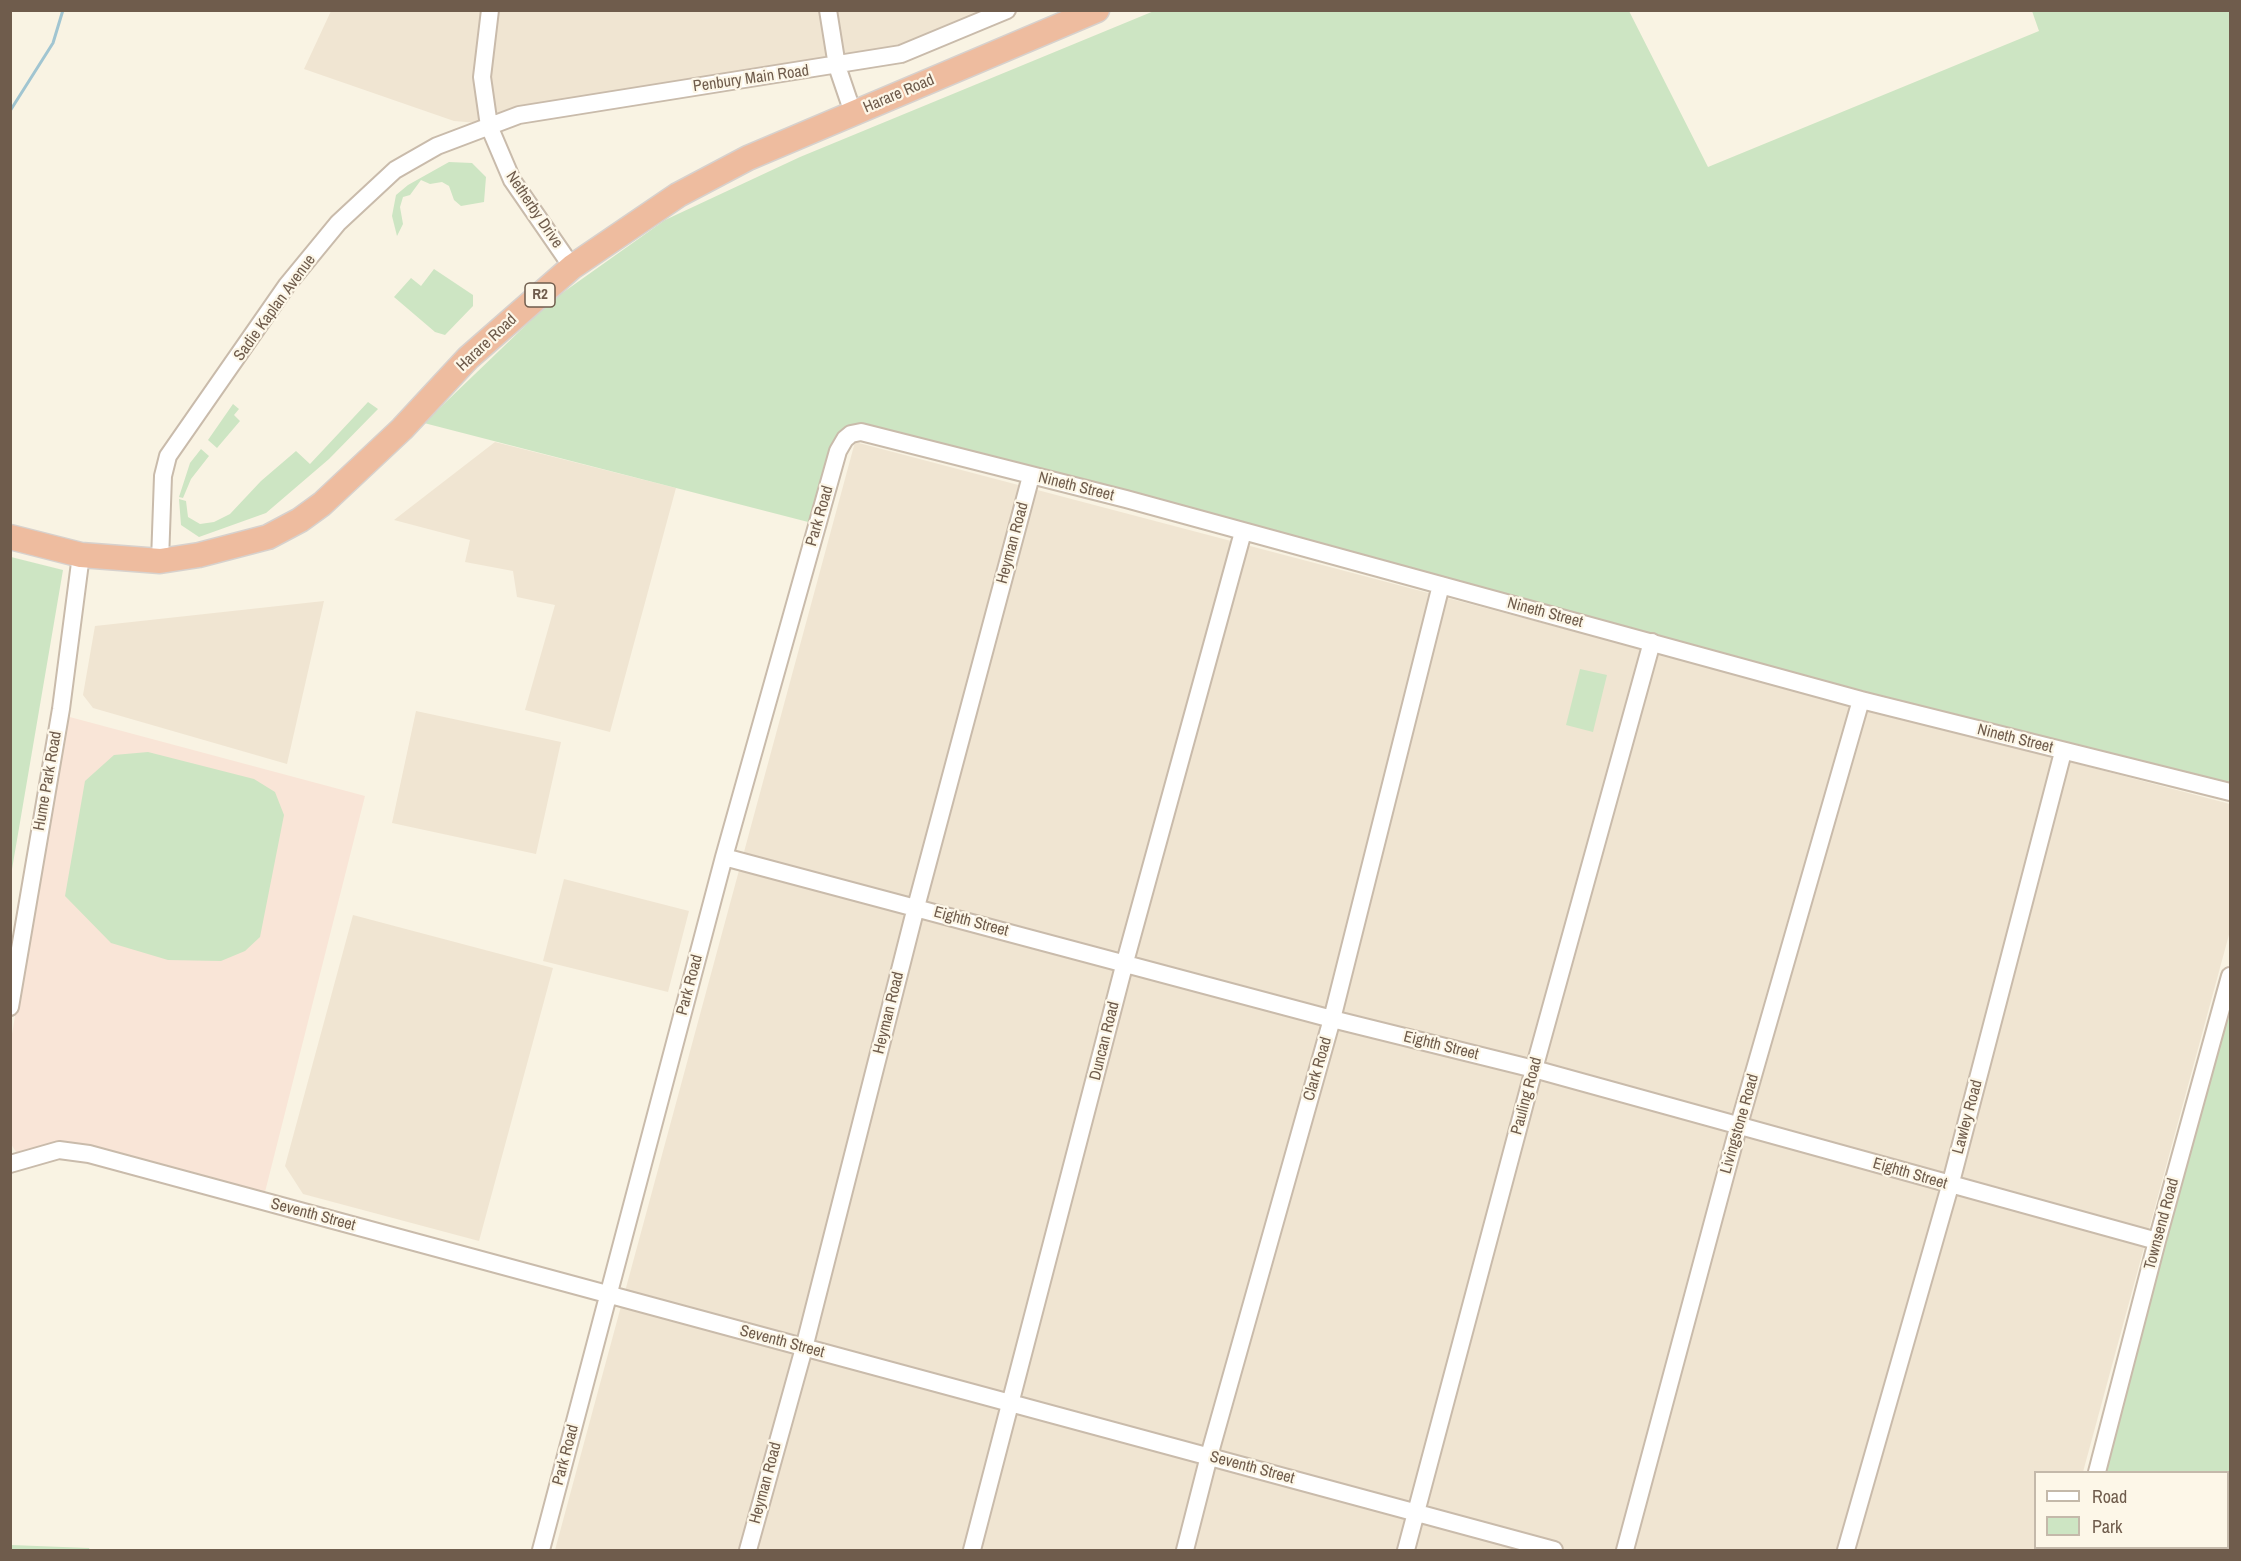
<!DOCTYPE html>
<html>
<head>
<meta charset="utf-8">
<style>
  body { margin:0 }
  #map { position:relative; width:2241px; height:1561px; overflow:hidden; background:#f9f3e3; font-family:"Archivo Narrow",sans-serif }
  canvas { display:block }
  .frame { position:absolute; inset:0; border:12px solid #6f5c4c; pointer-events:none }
  .legend { position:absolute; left:2034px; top:1471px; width:195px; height:78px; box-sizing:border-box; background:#fdf7e8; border:2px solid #c4b9aa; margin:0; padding:8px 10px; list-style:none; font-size:18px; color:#6f5c4c }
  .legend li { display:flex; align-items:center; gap:12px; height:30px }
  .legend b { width:30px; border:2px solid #c4b9aa }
</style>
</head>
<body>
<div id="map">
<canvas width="2241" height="1561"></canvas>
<div class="frame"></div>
<ul class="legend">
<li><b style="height:8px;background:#fff"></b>Road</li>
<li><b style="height:16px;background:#cde5c3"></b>Park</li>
</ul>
</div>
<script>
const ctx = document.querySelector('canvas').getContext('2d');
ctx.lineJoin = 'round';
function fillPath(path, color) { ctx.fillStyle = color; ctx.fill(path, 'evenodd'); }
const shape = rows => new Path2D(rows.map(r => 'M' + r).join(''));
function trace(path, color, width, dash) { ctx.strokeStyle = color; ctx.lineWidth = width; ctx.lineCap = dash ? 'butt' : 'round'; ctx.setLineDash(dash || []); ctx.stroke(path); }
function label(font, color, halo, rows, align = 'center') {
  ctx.font = font + ' "Archivo Narrow",sans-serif'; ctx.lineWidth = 4.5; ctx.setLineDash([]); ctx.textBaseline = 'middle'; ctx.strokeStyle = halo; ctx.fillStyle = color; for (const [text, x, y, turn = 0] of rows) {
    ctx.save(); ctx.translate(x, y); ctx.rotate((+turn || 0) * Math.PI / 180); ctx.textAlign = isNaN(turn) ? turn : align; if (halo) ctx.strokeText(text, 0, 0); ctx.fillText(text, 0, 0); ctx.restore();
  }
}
const residential = shape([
  [331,11,1002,11,911,50,490,124,454,121,304,69],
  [495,442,676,488,610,732,525,710,555,605,517,597,513,571,465,562,470,540,394,520],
  [855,442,2230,804,2230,931,2083,1472,2036,1472,2036,1548,2063,1548,2062,1550,555,1550],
  [324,601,287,764,93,708,83,695,95,626],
  [416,711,561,742,536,854,392,823],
  [564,879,689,911,668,992,543,961],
  [353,915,553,968,479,1241,303,1194,285,1166]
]);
const commercial = shape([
  [66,716,365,796,264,1196,71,1145,18,1155,11,1144,11,1040]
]);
const green = shape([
  [1154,11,1629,11,1708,167,2039,31,2032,11,2230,11,2230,789,1842,690,859,424,812,523,424,423,551,301,665,220,800,157],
  [449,162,472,163,486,177,484,202,461,206,454,200,449,186,442,182,430,184,421,180,410,195,403,197,400,207,403,224,397,236,392,216,396,195,408,185],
  [434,269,473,295,473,306,445,335,435,332,394,297,411,278,421,286],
  [368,402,378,409,329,459,266,513,199,537,181,525,179,499,186,501,188,517,200,524,214,522,230,514,261,481,296,451,310,464],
  [233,404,239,409,234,415,240,421,217,448,208,440],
  [201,449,209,456,191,479,183,498,179,497,190,463],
  [11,557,63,570,11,875,10,557],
  [1580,669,1607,675,1593,732,1566,725],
  [148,752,254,779,275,792,284,815,260,937,245,951,221,961,168,960,111,943,65,896,85,781,114,755],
  [2230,985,2230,1550,2075,1550,2076,1548,2228,1548,2228,1472,2097,1472],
  [11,1545,89,1548,90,1550,11,1550]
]);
const stream = shape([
  [10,111,53,43,63,10]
]);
const minor = shape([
  [490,10,482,77,489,126,512,180,572,267],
  [828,10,837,66,853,113],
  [160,561,163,476,168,456,287,285,338,223,395,170,437,146,519,115,901,54,1007,10],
  [724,857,1332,1019,1534,1069,2157,1241],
  [10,1007,61,709,81,555],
  [10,1164,59,1150,89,1154,1554,1550],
  [2097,1472,2157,1241,2230,976],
  [541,1550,724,857,838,451,845,439,851,434,861,432,1126,499,1861,700,2230,792],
  [748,1550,804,1348,916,907,1031,476],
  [972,1550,1125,962,1243,532],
  [1185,1550,1209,1456,1332,1019,1441,585],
  [1406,1550,1534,1069,1652,642],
  [1625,1550,1738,1128,1861,700],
  [1846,1550,1950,1186,2063,752],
  [2076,1550,2077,1548]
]);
const highway = shape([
  [10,537,81,555,160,561,199,555,268,537,300,520,322,504,402,429,468,358,572,267,678,195,748,158,1097,10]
]);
const shields = [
  [540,295,30]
];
const shieldNames = [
  ["R2",540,295]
];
const streetNames = [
  ["Penbury Main Road",751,79,-8],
  ["Harare Road",899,94,-23],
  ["Netherby Drive",534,210,56],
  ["Sadie Kaplan Avenue",275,308,-54],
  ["Harare Road",487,343,-43],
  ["Nineth Street",1076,487,14],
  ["Park Road",820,516,-74],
  ["Heyman Road",1013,543,-75],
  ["Nineth Street",1545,613,15],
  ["Nineth Street",2015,739,14],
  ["Hume Park Road",48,781,-80],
  ["Eighth Street",971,922,15],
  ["Park Road",690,985,-75],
  ["Heyman Road",889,1013,-76],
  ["Duncan Road",1105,1041,-76],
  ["Eighth Street",1441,1046,14],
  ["Clark Road",1318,1069,-74],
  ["Pauling Road",1527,1096,-75],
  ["Lawley Road",1968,1117,-75],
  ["Livingstone Road",1740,1124,-74],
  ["Eighth Street",1910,1174,16],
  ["Seventh Street",313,1215,15],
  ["Townsend Road",2162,1224,-75],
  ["Seventh Street",782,1342,15],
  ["Park Road",566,1455,-75],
  ["Seventh Street",1252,1468,15],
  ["Heyman Road",766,1483,-75]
];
fillPath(residential, '#f0e5d2');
fillPath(commercial, '#f9e5d7');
fillPath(green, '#cde5c3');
trace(stream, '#a1c5d1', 3);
trace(minor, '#c9bbab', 20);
trace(highway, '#d7d1cd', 27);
trace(minor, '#fff', 16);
trace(highway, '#eebc9f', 24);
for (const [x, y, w] of shields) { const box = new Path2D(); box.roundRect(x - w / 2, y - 12, w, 24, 4.5); ctx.fillStyle = '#fdf7e8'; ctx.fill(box); trace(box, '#6f5c4c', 1.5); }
label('bold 15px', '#6f5c4c', null, shieldNames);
label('16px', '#6f5c4c', '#fdf7e8', streetNames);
</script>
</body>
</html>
